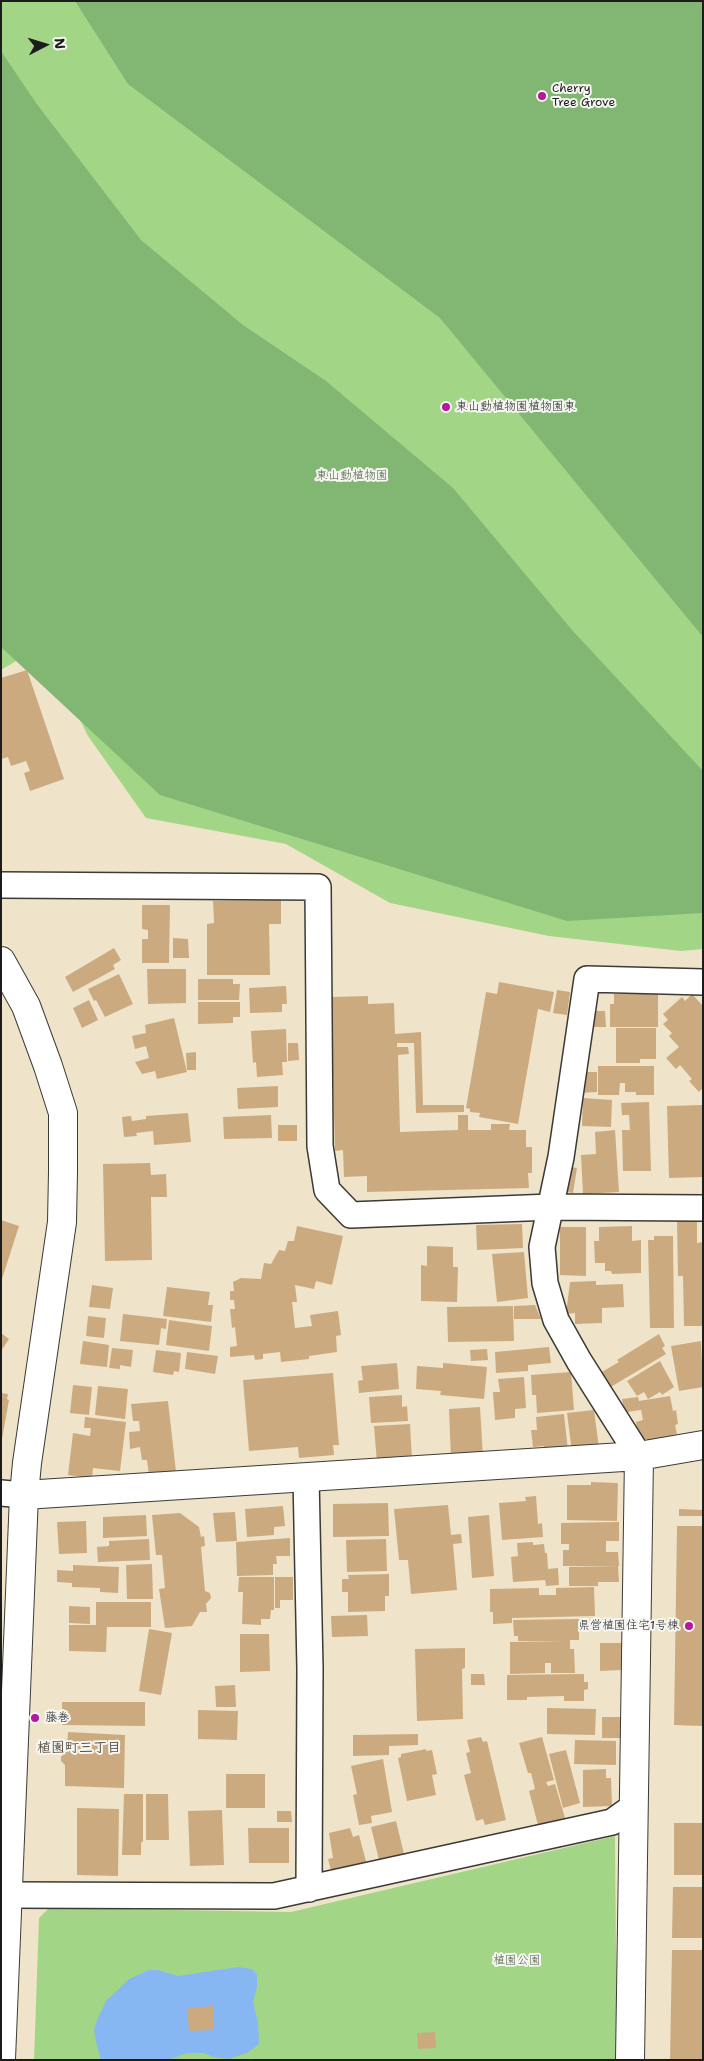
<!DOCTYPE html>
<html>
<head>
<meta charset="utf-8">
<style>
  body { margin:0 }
  #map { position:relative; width:704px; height:2061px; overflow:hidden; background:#efe4c9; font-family:"Shantell Sans",sans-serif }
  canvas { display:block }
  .frame { position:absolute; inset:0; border:2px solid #1c1c1c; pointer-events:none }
  .north { position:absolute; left:20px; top:20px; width:50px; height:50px; -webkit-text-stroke:4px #f6f6f2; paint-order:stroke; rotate:85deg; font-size:14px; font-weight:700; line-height:20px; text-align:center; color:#1c1c1c }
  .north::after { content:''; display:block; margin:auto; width:18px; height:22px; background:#1c1c1c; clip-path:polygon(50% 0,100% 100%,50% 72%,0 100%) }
</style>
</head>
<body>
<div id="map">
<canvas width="704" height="2061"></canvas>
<div class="frame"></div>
<div class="north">N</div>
</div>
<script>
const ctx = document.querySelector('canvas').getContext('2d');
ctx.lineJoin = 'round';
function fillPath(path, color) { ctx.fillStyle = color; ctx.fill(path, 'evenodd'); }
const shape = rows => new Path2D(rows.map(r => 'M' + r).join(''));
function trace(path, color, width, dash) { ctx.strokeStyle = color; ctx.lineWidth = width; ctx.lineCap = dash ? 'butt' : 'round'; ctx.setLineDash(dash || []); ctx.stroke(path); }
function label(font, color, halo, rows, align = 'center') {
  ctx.font = font + ' "Shantell Sans","Klee One",sans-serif'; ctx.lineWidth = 4; ctx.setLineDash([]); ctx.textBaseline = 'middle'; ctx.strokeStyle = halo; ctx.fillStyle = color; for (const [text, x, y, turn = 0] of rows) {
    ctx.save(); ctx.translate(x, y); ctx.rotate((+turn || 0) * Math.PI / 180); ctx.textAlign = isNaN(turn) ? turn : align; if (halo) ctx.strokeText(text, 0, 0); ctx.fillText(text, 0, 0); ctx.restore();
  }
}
const green = shape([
  [1,1,703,1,703,949,681,951,549,936,390,903,286,844,146,818,88,736,43,645,1,670],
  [615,1836,617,2060,34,2060,39,1918,49,1908,291,1912]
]);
const forest = shape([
  [75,1,703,1,703,637,440,318,128,84],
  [1,51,36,103,141,240,243,325,326,381,453,488,572,630,703,771,703,913,567,921,160,795,1,647]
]);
const water = shape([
  [238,1967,252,1969,257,1975,257,1987,253,2002,258,2022,259,2044,247,2053,228,2059,214,2057,204,2053,187,2053,168,2060,101,2060,96,2042,94,2030,97,2020,106,2001,129,1979,149,1970,158,1970,178,1976]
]);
const building = shape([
  [27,670,64,779,30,791,24,773,30,771,26,761,11,766,8,757,1,759,1,678],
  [281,900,281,924,269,924,270,975,207,975,207,924,214,923,213,901],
  [142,905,170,905,169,963,142,963,142,939,148,939,148,930,142,929],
  [173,938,188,939,189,958,173,958],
  [114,948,121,960,113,965,115,969,73,992,65,977],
  [147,969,186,969,186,1003,148,1004],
  [119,974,133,1004,105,1017,96,1000,94,1001,88,989],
  [198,979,233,979,233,984,240,984,239,1000,198,1000],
  [499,982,554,992,550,1012,538,1009,518,1124,479,1117,480,1113,470,1112,470,1109,466,1108,486,992,497,994],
  [286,986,287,1004,282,1004,282,1012,250,1013,249,988],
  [557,990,570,992,567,1015,553,1013],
  [614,994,658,994,658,1027,610,1027,610,1004,614,1004],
  [692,994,703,1006,703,1088,699,1092,689,1081,692,1079,680,1065,676,1069,666,1058,679,1047,669,1036,672,1033,663,1024,668,1020,663,1014,682,997,685,1001],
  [368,996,368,1004,394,1003,395,1034,421,1032,423,1105,464,1105,464,1112,416,1113,414,1043,397,1043,397,1047,408,1047,409,1054,398,1055,400,1132,458,1130,458,1115,468,1115,468,1130,491,1130,491,1124,510,1124,509,1130,526,1130,526,1147,532,1147,532,1173,528,1173,529,1188,367,1192,367,1176,344,1177,343,1150,335,1151,331,997],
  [89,1000,98,1020,82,1028,73,1008],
  [198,1002,240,1002,240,1017,233,1017,233,1023,198,1024],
  [592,1011,605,1011,606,1027,592,1027],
  [174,1018,187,1072,157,1079,155,1071,142,1074,135,1062,149,1058,146,1046,135,1049,132,1036,146,1033,145,1025],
  [616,1028,656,1028,656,1059,640,1059,640,1063,616,1063],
  [286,1029,287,1062,282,1062,283,1075,257,1077,256,1062,253,1063,251,1031],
  [288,1043,298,1043,299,1060,288,1061],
  [196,1052,196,1070,187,1070,186,1053],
  [598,1066,654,1066,654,1095,636,1095,636,1092,625,1092,625,1083,620,1083,619,1095,598,1095],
  [579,1072,597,1072,597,1092,579,1093],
  [278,1086,278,1107,238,1109,237,1088],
  [583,1098,612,1100,611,1127,582,1126],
  [649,1102,651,1171,623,1171,622,1130,630,1130,629,1115,622,1115,621,1103],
  [703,1105,703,1177,669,1178,667,1106],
  [188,1113,191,1142,154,1145,153,1131,136,1133,137,1136,124,1137,122,1117,131,1116,132,1121,146,1119,146,1116],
  [271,1115,272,1138,224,1139,223,1117],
  [278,1125,297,1125,297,1141,278,1141],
  [615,1130,619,1192,583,1194,581,1155,596,1154,595,1132],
  [150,1163,151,1175,166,1174,167,1197,151,1197,152,1260,105,1261,103,1164],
  [565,1166,577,1168,573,1193,561,1191],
  [677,1219,697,1219,697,1243,703,1242,703,1326,684,1326,683,1276,678,1276],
  [1,1220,19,1226,2,1279,1,1279],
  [522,1224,523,1248,477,1250,476,1225],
  [297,1226,343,1236,332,1285,316,1281,314,1289,295,1285,297,1302,292,1302,295,1328,312,1326,310,1315,338,1311,341,1335,336,1336,337,1352,309,1356,309,1359,281,1362,280,1352,263,1354,263,1359,255,1360,254,1355,230,1357,230,1347,237,1346,235,1327,232,1328,230,1309,235,1309,234,1300,230,1300,230,1291,234,1291,233,1282,241,1278,261,1279,264,1263,271,1264,279,1250,285,1251,288,1241,294,1241],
  [632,1226,632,1241,641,1240,641,1273,612,1274,611,1271,605,1271,605,1263,595,1263,594,1241,599,1241,599,1227],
  [560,1227,586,1227,586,1276,560,1275],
  [654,1236,673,1236,674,1328,650,1328,648,1240,654,1240],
  [427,1246,453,1247,453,1267,458,1267,457,1302,421,1301,421,1265,427,1266],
  [524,1252,528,1298,497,1302,492,1254],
  [596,1281,596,1285,623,1284,624,1307,602,1308,602,1323,575,1324,575,1313,566,1314,570,1282],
  [92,1285,113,1288,110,1309,89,1307],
  [167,1287,210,1292,208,1305,213,1305,211,1322,163,1316],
  [535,1305,541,1319,514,1319,514,1306],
  [513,1306,514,1341,448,1342,447,1307],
  [123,1314,167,1319,166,1329,161,1328,159,1345,120,1341],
  [88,1316,106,1318,104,1338,86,1336],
  [169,1320,212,1326,209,1351,166,1345],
  [1,1333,9,1339,1,1351],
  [659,1334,665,1346,662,1348,666,1354,609,1388,600,1373,619,1362,617,1360],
  [83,1341,109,1345,107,1367,80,1364],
  [701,1341,703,1387,679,1391,671,1346],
  [549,1347,551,1363,528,1365,528,1371,496,1373,495,1352],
  [112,1348,133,1350,131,1367,120,1365,120,1369,109,1368],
  [487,1349,488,1360,471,1361,470,1350],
  [156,1350,181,1353,179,1372,174,1371,173,1375,153,1372],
  [187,1352,218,1356,215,1374,185,1369],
  [660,1361,674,1387,662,1395,660,1392,648,1399,644,1392,637,1396,627,1381],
  [397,1363,399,1389,359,1393,358,1381,363,1380,361,1366],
  [443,1363,487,1367,484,1399,440,1395,441,1391,416,1389,417,1366,443,1368],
  [571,1372,574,1410,537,1413,536,1395,532,1395,531,1375],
  [333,1373,339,1445,333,1445,334,1455,299,1458,298,1447,249,1451,243,1380],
  [524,1377,526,1408,515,1409,515,1418,495,1420,493,1392,500,1392,498,1379],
  [73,1385,92,1387,89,1415,70,1413],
  [98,1386,128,1389,125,1419,95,1415],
  [1,1393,8,1394,7,1399,9,1400,2,1439],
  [402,1395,402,1407,407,1406,408,1421,371,1423,369,1397],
  [670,1396,673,1411,676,1410,678,1424,675,1425,677,1434,673,1435,674,1439,648,1443,647,1439,639,1440,636,1422,643,1420,641,1410,627,1412,628,1416,625,1416,622,1399,638,1397,639,1401],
  [168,1401,177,1481,150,1483,147,1460,142,1460,140,1447,130,1449,129,1432,140,1431,139,1421,133,1421,131,1404],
  [480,1407,483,1457,451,1459,449,1409],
  [594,1410,599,1448,572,1452,567,1413],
  [564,1414,568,1451,544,1453,544,1446,533,1447,531,1430,537,1430,536,1417],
  [85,1417,126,1422,120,1471,93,1468,92,1478,68,1475,73,1433,90,1436,91,1428,84,1428],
  [410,1424,412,1460,377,1463,374,1426],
  [591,1482,618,1483,617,1521,567,1520,567,1485,591,1485],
  [536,1496,538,1524,542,1523,543,1537,502,1540,499,1503,526,1501,525,1497],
  [388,1503,389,1536,333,1537,333,1504],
  [448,1505,451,1535,461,1534,462,1543,453,1544,457,1590,411,1594,408,1560,399,1560,394,1509],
  [283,1506,285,1526,274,1527,274,1535,247,1537,245,1509],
  [679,1509,703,1510,703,1516,679,1516],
  [235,1512,237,1541,216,1542,213,1513],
  [180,1513,199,1527,201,1537,204,1536,205,1546,201,1547,205,1591,210,1593,211,1598,206,1604,207,1612,200,1612,192,1626,165,1628,159,1589,165,1588,162,1555,156,1555,152,1515],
  [146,1515,147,1536,103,1538,103,1517],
  [489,1515,494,1576,472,1578,468,1517],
  [86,1521,87,1553,59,1554,57,1522],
  [619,1522,619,1541,606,1541,606,1552,618,1552,619,1566,563,1566,563,1550,569,1550,569,1544,561,1544,561,1523],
  [677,1526,703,1526,703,1726,674,1725],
  [290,1538,290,1556,276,1556,277,1564,273,1564,273,1575,237,1576,236,1542],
  [149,1539,150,1560,98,1562,97,1547,109,1546,109,1541],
  [386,1539,387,1571,347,1572,346,1540],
  [533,1542,533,1545,544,1544,545,1553,547,1553,548,1569,558,1568,559,1585,546,1586,545,1580,513,1582,511,1557,518,1556,517,1543],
  [152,1564,153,1599,127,1599,126,1565],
  [73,1565,119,1567,118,1593,100,1592,100,1588,72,1587,72,1583,57,1582,57,1570,73,1571],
  [618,1566,619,1582,598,1582,598,1586,569,1586,569,1567],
  [389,1574,389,1596,385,1596,385,1611,348,1612,348,1592,342,1592,342,1579,349,1579,348,1575],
  [239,1577,274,1577,274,1610,271,1610,270,1619,261,1619,261,1625,242,1624,243,1592,238,1592],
  [275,1577,293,1577,293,1600,280,1600,280,1608,275,1608],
  [594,1587,595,1616,512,1618,512,1623,493,1624,493,1612,490,1612,490,1589,539,1588,539,1595,556,1595,556,1588],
  [96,1602,151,1602,151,1627,107,1627,106,1652,69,1651,69,1625,96,1625],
  [69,1606,90,1607,90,1624,69,1623],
  [367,1615,368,1636,332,1637,331,1616],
  [579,1619,579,1640,570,1640,570,1649,574,1649,575,1673,551,1673,551,1663,545,1663,545,1673,510,1674,510,1642,566,1641,518,1641,518,1636,514,1636,513,1620],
  [149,1629,172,1633,161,1695,139,1691],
  [240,1634,269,1634,270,1671,240,1672],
  [600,1643,622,1643,622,1670,600,1671],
  [465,1648,465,1668,462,1669,463,1719,417,1721,415,1649],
  [471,1674,484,1674,485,1685,471,1685],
  [584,1674,584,1682,588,1682,588,1689,584,1690,584,1701,564,1701,564,1696,527,1697,527,1700,507,1700,507,1675],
  [235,1685,236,1707,216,1707,215,1686],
  [62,1702,145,1702,145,1726,62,1725],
  [547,1708,596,1709,595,1735,547,1734],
  [198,1710,238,1711,237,1740,198,1739],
  [602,1717,621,1717,621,1738,602,1738],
  [68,1732,125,1735,124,1788,65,1786,65,1765,61,1761,61,1757,67,1750],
  [418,1734,418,1745,389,1746,389,1755,353,1756,353,1735],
  [481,1737,483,1742,487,1741,506,1820,485,1825,483,1819,476,1821,464,1775,471,1773,466,1753,470,1752,467,1740],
  [542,1737,554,1780,546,1782,548,1786,555,1784,565,1818,538,1825,529,1791,535,1789,531,1773,528,1773,519,1743],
  [575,1740,616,1741,616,1765,574,1764],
  [426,1749,426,1751,432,1750,437,1774,432,1775,436,1795,407,1801,398,1758,401,1757,401,1754],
  [566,1750,580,1803,563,1808,549,1754],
  [383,1759,392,1812,371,1816,372,1823,359,1825,353,1795,357,1794,351,1766],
  [606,1769,606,1778,611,1778,612,1806,583,1807,583,1770],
  [226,1774,265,1774,265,1808,226,1808],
  [124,1794,143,1794,143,1841,141,1843,141,1855,122,1855],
  [146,1794,168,1794,169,1840,146,1840],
  [77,1808,119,1809,118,1876,77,1875],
  [222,1810,224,1865,190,1866,188,1811],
  [277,1811,291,1811,292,1822,277,1822],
  [396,1821,405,1858,380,1864,371,1827],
  [674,1823,703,1823,703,1875,674,1875],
  [248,1828,289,1828,289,1863,249,1863],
  [350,1828,353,1837,359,1835,368,1869,333,1878,328,1859,333,1858,329,1833],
  [673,1887,703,1887,703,1938,672,1938],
  [672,1950,703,1950,703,2060,670,2060],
  [213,2006,214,2030,189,2031,187,2008],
  [435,2032,436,2048,418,2049,417,2033]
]);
const street = shape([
  [1,885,318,887,320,1146,327,1190,351,1215,551,1207,703,1208],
  [639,1456,579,1361,556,1320,545,1283,542,1247,561,1157,587,979,703,982],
  [306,1477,310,1669,309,1889],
  [1,1493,24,1495],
  [9,1895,274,1896,612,1822,633,1807]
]);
const secondary = shape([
  [1,961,26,1006,48,1066,63,1113,63,1172,62,1222,27,1463,24,1495,1,2059],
  [24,1495,639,1456,703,1445],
  [630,2060,639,1456]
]);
const markers = [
  [542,96,5,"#b5179e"],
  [446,407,5,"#b5179e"],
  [689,1626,5,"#b5179e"],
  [35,1718,5,"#b5179e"]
];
const poiNames = [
  ["Cherry",552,89],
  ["Tree Grove",552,103],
  ["東山動植物園植物園東",456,407],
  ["県営植園住宅1号棟",679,1626,"right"],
  ["藤巻",45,1718]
];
const parkNames = [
  ["東山動植物園",352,476],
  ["植園公園",517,1961]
];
const neighbourhoodNames = [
  ["植園町三丁目",79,1748]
];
fillPath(green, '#a2d686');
fillPath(forest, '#81b773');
fillPath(water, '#86b7f2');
fillPath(building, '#ccaa7f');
trace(street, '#3c3a36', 28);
trace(secondary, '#3c3a36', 30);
trace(street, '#fff', 25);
trace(secondary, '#fff', 28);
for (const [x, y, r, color] of markers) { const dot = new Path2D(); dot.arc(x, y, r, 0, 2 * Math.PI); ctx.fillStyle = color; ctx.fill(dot); trace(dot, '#f6f6f2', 2); }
label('12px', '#1c1c1c', '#f6f6f2', poiNames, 'left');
label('12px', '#4b5d41', '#f6f6f2', parkNames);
label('bold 14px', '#5a4e3f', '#f6f6f2', neighbourhoodNames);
</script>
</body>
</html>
